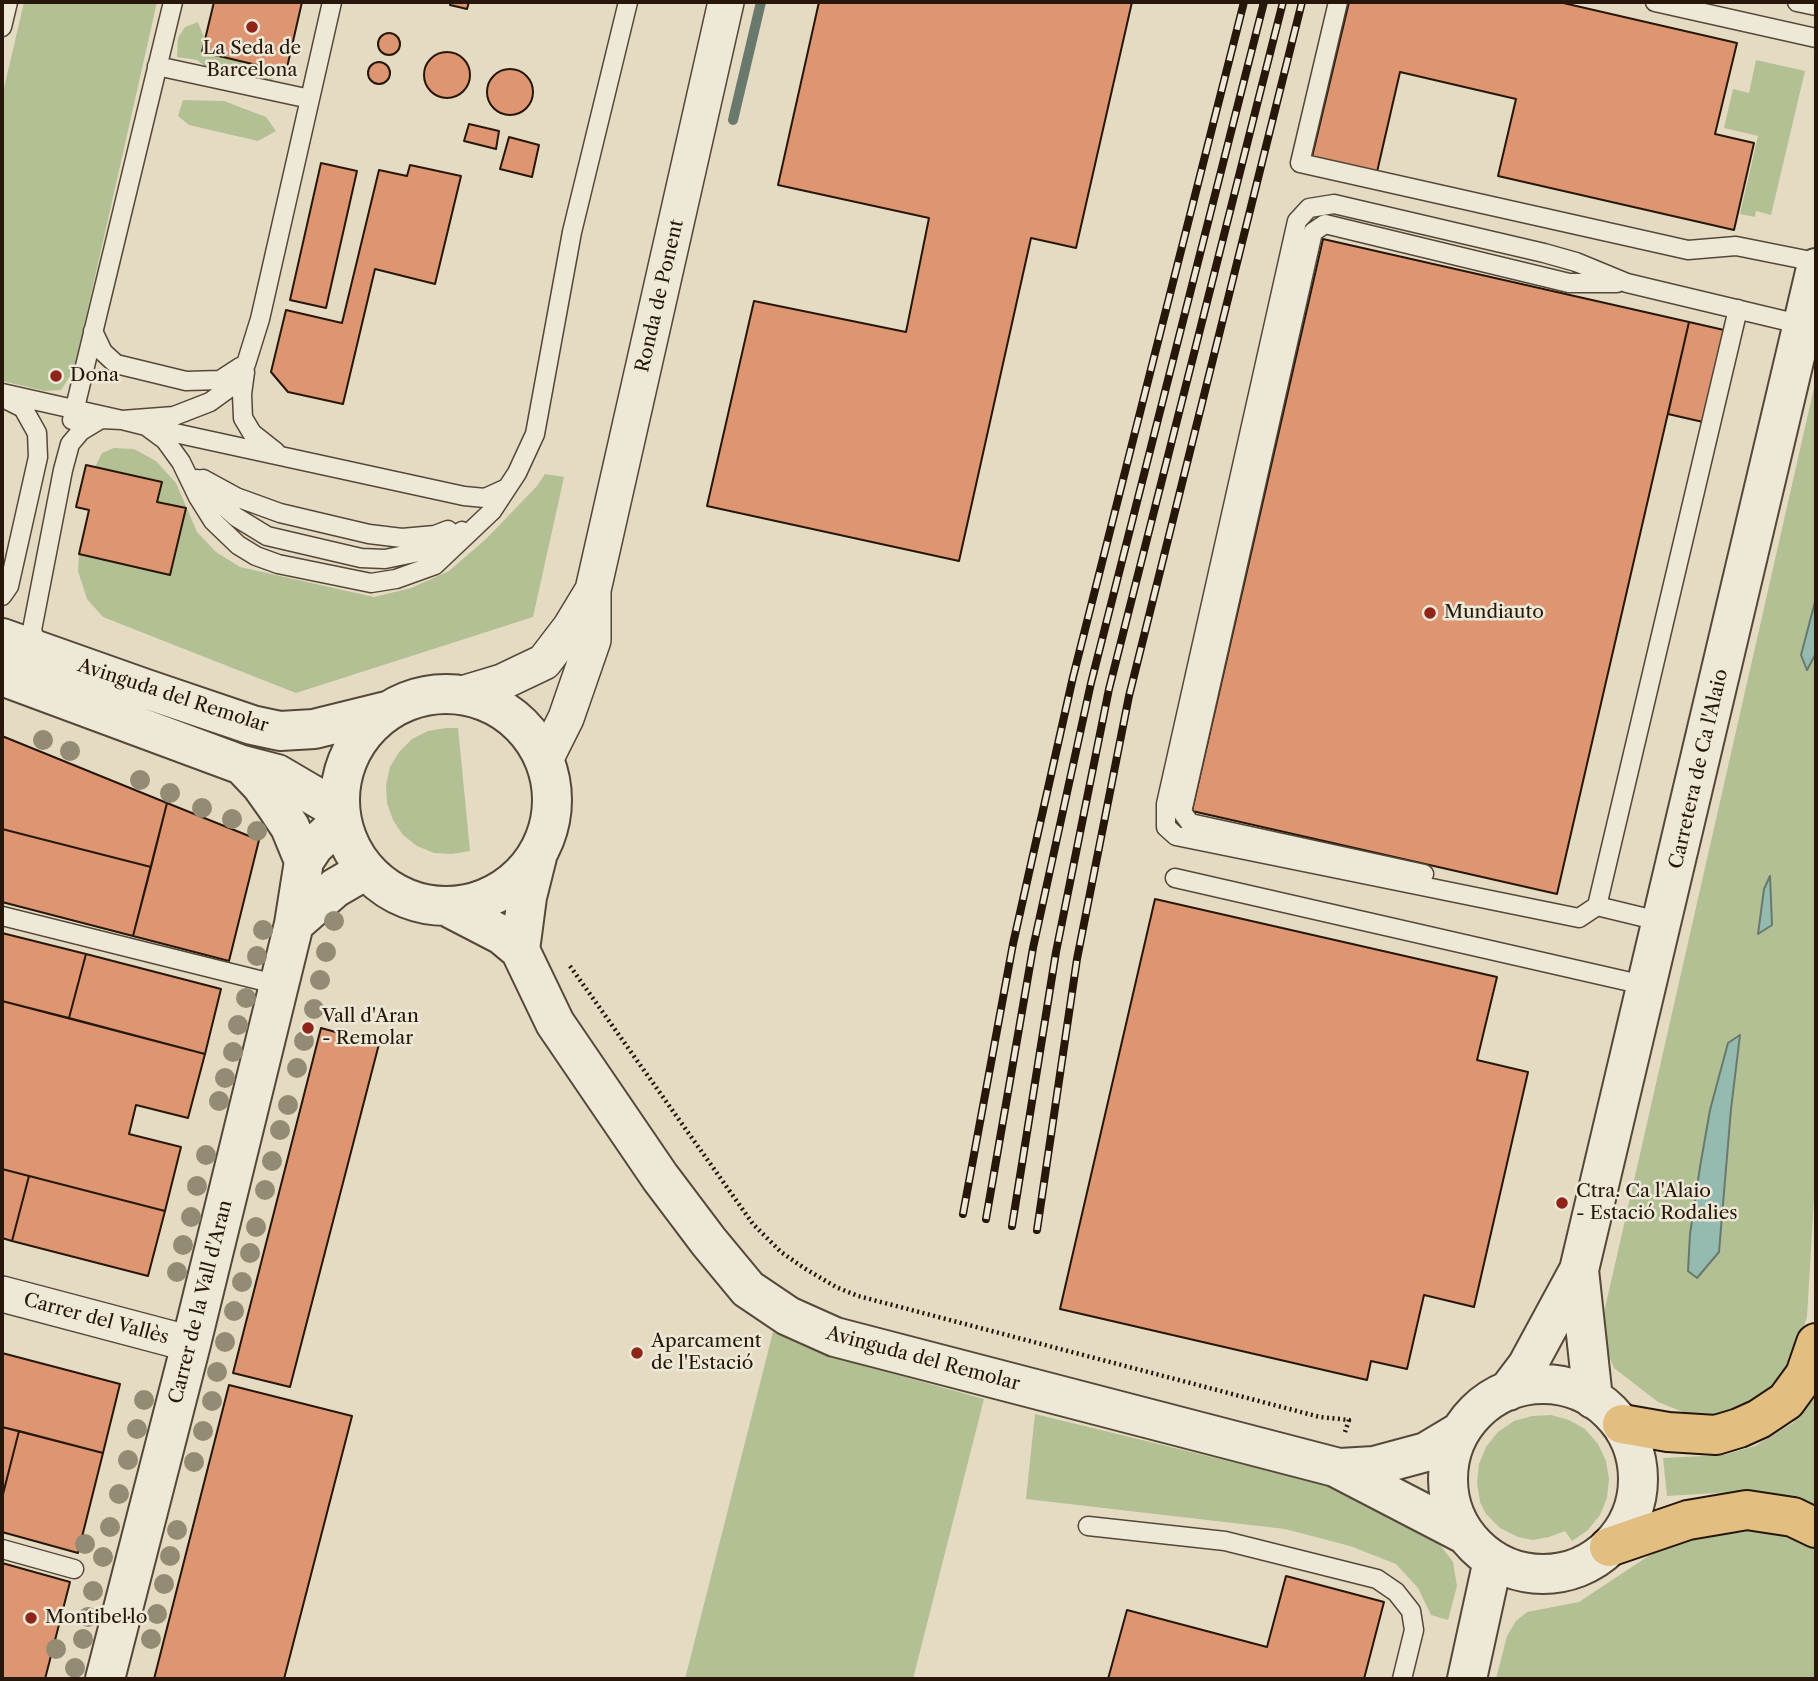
<!DOCTYPE html>
<html>
<head>
<meta charset="utf-8">
<style>
  body { margin:0 }
  #map { position:relative; width:1818px; height:1681px; overflow:hidden; background:#e4dbc2; font-family:"Libre Caslon Text",serif }
  canvas { display:block }
  .frame { position:absolute; inset:0; border:4px solid #26170a; pointer-events:none }
</style>
</head>
<body>
<div id="map">
<canvas width="1818" height="1681"></canvas>
<div class="frame"></div>
</div>
<script>
const ctx = document.querySelector('canvas').getContext('2d');
ctx.lineJoin = 'round';
function fillPath(path, color) { ctx.fillStyle = color; ctx.fill(path, 'evenodd'); }
const shape = rows => new Path2D(rows.map(r => 'M' + r).join(''));
function trace(path, color, width, dash) { ctx.strokeStyle = color; ctx.lineWidth = width; ctx.lineCap = dash ? 'butt' : 'round'; ctx.setLineDash(dash || []); ctx.stroke(path); }
function label(font, color, halo, rows, align = 'center') {
  ctx.font = font + ' "Libre Caslon Text",serif'; ctx.lineWidth = 5; ctx.setLineDash([]); ctx.textBaseline = 'middle'; ctx.strokeStyle = halo; ctx.fillStyle = color; for (const [text, x, y, turn = 0] of rows) {
    ctx.save(); ctx.translate(x, y); ctx.rotate((+turn || 0) * Math.PI / 180); ctx.textAlign = isNaN(turn) ? turn : align; if (halo) ctx.strokeText(text, 0, 0); ctx.fillText(text, 0, 0); ctx.restore();
  }
}
const green = shape([
  [24,2,157,2,74,370,61,390,45,391,2,381,2,97],
  [198,22,208,48,274,76,267,90,232,87,197,60,177,57,178,38,185,27],
  [1756,60,1805,71,1771,215,1756,211,1755,217,1740,214,1758,136,1724,128,1733,89,1749,93],
  [183,100,224,101,266,117,276,131,258,141,189,125,178,116],
  [1816,379,1816,1163,1807,1317,1791,1368,1757,1400,1723,1415,1691,1415,1658,1402,1614,1368,1604,1344,1603,1317],
  [114,448,134,449,156,461,176,483,197,532,216,552,240,567,374,597,411,588,449,571,486,539,537,486,545,474,564,477,533,617,296,693,103,617,87,599,78,571,79,554,170,575,185,508,157,502,161,482,95,467,102,453],
  [446,728,458,728,470,851,452,854,434,853,417,846,403,835,393,820,387,803,386,785,390,767,399,752,412,739,428,731],
  [773,1332,840,1359,984,1399,913,1679,685,1679],
  [1816,1397,1816,1509,1780,1497,1733,1492,1667,1496,1663,1458,1724,1455,1755,1446,1793,1423],
  [1035,1414,1339,1488,1434,1537,1453,1562,1457,1586,1448,1620,1431,1615,1418,1588,1396,1564,1350,1546,1285,1529,1026,1499],
  [1551,1415,1569,1420,1585,1429,1598,1444,1606,1461,1609,1479,1607,1498,1600,1515,1588,1530,1572,1541,1565,1531,1549,1537,1533,1540,1518,1537,1500,1528,1486,1514,1480,1502,1477,1483,1479,1464,1486,1447,1498,1432,1514,1421,1532,1416],
  [1765,1530,1806,1540,1816,1547,1816,1679,1496,1679,1507,1636,1516,1621,1527,1612,1579,1602,1650,1555,1698,1537]
]);
const water = shape([
  [1816,598,1816,653,1807,670,1801,655,1816,598],
  [1770,876,1772,925,1758,934,1764,889,1770,876],
  [1740,1035,1731,1109,1719,1252,1697,1278,1688,1271,1690,1234,1700,1167,1710,1110,1728,1043,1740,1035]
]);
const stream = shape([
  [733,120,761,2]
]);
const building = shape([
  [214,2,302,2,286,72,202,52,214,2],
  [451,2,469,2,467,9,450,5,451,2],
  [819,2,1132,2,1076,248,1031,238,959,561,707,506,754,301,906,332,929,218,778,185,819,2],
  [1349,2,1559,2,1737,43,1715,134,1754,143,1734,230,1498,176,1516,99,1400,72,1377,172,1312,157,1349,2],
  '378 44a11 11 0 1 1 22 0a11 11 0 1 1-22 0Z',
  '424 75a23 23 0 1 1 46 0a23 23 0 1 1-46 0Z',
  '368 73a11 11 0 1 1 22 0a11 11 0 1 1-22 0Z',
  '487 92a23 23 0 1 1 46 0a23 23 0 1 1-46 0Z',
  [469,124,499,131,496,149,464,141,469,124],
  [509,137,539,145,532,177,500,169,509,137],
  [321,163,357,171,326,308,290,300,321,163],
  [410,165,461,176,435,284,375,269,343,404,288,392,271,372,286,310,342,323,379,170,407,176,410,165],
  [1323,239,1689,322,1557,894,1192,811,1323,239],
  [1689,322,1724,330,1703,422,1668,414,1689,322],
  [86,465,162,482,157,502,186,508,170,575,79,554,89,510,76,507,86,465],
  [2,736,167,803,151,867,2,829,2,736],
  [167,803,259,840,229,961,133,936,167,803],
  [2,829,151,867,133,936,2,902,2,829],
  [1155,899,1497,977,1477,1060,1528,1072,1474,1307,1424,1295,1407,1369,1371,1361,1367,1380,1060,1309,1155,899],
  [2,933,86,954,69,1018,2,1001,2,933],
  [86,954,221,989,205,1054,69,1018,86,954],
  [2,1001,205,1054,188,1118,136,1105,129,1134,181,1147,165,1211,2,1169,2,1001],
  [321,1028,379,1044,290,1387,233,1373,321,1028],
  [2,1169,29,1176,12,1241,2,1238,2,1169],
  [29,1176,165,1211,148,1276,12,1241,29,1176],
  [2,1353,120,1384,103,1453,2,1427,2,1353],
  [229,1385,352,1416,284,1679,154,1679,229,1385],
  [2,1427,19,1431,2,1498,2,1427],
  [19,1431,103,1453,78,1553,2,1532,2,1498,19,1431],
  [2,1563,70,1582,45,1679,2,1679,2,1563],
  [1286,1576,1384,1602,1364,1679,1108,1679,1127,1610,1267,1647,1286,1576]
]);
const path = shape([
  [570,966,753,1224,781,1252,804,1268,836,1287,858,1296,1320,1417,1349,1420,1345,1432]
]);
const service = shape([
  [1338,2,1300,163,1688,250,1736,246,1816,262],
  [1655,2,1816,38],
  [1797,2,1816,6],
  [2,27,8,2],
  [157,66,310,99],
  [93,331,103,352,116,364,186,381,220,380,240,367],
  [245,372,242,394,243,418,252,433,276,452],
  [2,393,122,420,174,416,210,402,232,386,246,364,260,319,332,2],
  [72,420,173,2],
  [152,428,464,496,485,498,507,488],
  [197,479,214,498,236,517,267,536,361,558,385,559,419,552,448,540,462,531],
  [203,479,236,497,280,513,369,534,402,538,435,535,448,530],
  [2,596,9,586,38,457,37,433,23,408,5,399],
  [38,649,32,630,63,470,70,444,81,431,101,419,122,420,146,426,165,440,181,462,198,497,213,521,238,545,256,556,278,564,371,583,396,579,435,565,492,511,517,473,535,434,572,232,628,2],
  [1424,874,1190,823,1182,812,1313,232,1325,224,1569,283,1617,283],
  [1175,878,1648,986],
  [1597,906,1738,309],
  [2,916,279,985],
  [1663,922,1597,906,1579,918,1176,836,1166,827,1166,804,1297,221,1309,208,1334,204,1544,253,1576,262,1627,283,1803,325],
  [1088,1526,1225,1541,1377,1579,1396,1592,1411,1611,1414,1630,1402,1679],
  [2,1549,74,1569]
]);
const minor = shape([
  [462,694,502,682,544,662,570,628,593,590],
  [546,758,566,718,593,640,593,590,726,2],
  [2,1294,191,1344]
]);
const tertiary = shape([
  [2,638,146,689,252,725,280,731,314,729,387,711],
  [2,676,242,765,277,774,340,811],
  '340 800a106 106 0 1 1 212 0a106 106 0 1 1-212 0Z',
  [242,765,261,785,276,806,290,827,304,861],
  [448,907,502,935,520,950,555,1023,660,1177,709,1242,748,1289,788,1316,835,1337,1335,1467,1466,1535],
  [294,924,335,888,366,870],
  [520,950,527,897,537,857],
  [1579,1270,1593,1399],
  '1448 1479a95 95 0 1 1 190 0a95 95 0 1 1-190 0Z',
  [1508,1391,1527,1366,1579,1270,1816,268],
  [1340,1468,1374,1466,1426,1452,1461,1431],
  [105,1679,191,1344,279,985,294,924,304,861,314,846,340,822],
  [1467,1679,1493,1560]
]);
const motorway = shape([
  [1622,1424,1668,1432,1716,1435,1739,1428,1759,1419,1786,1401,1805,1375,1816,1343],
  [1609,1547,1688,1520,1747,1510,1793,1517,1816,1528]
]);
const rail = shape([
  [963,1214,1013,944,1073,677,1244,2],
  [986,1219,1033,948,1091,683,1264,2],
  [1012,1226,1056,952,1109,689,1283,2],
  [1037,1230,1077,959,1129,696,1302,2]
]);
const trees = [
  [43,740],
  [70,751],
  [140,780],
  [170,793],
  [202,808],
  [232,819],
  [257,831],
  [334,921],
  [263,930],
  [326,952],
  [257,956],
  [320,980],
  [246,998],
  [314,1009],
  [238,1025],
  [304,1041],
  [233,1052],
  [297,1068],
  [225,1078],
  [219,1101],
  [288,1105],
  [280,1130],
  [206,1155],
  [272,1161],
  [197,1186],
  [265,1190],
  [191,1217],
  [256,1227],
  [183,1245],
  [250,1253],
  [177,1272],
  [242,1282],
  [234,1311],
  [225,1342],
  [217,1372],
  [144,1400],
  [212,1401],
  [137,1429],
  [203,1431],
  [128,1460],
  [194,1462],
  [119,1494],
  [110,1527],
  [177,1530],
  [85,1544],
  [170,1556],
  [103,1557],
  [164,1584],
  [93,1591],
  [157,1614],
  [88,1617],
  [83,1639],
  [151,1639],
  [56,1649],
  [75,1668]
];
const markers = [
  [252,27,7,"#8f2418"],
  [56,376,7,"#8f2418"],
  [1430,613,7,"#8f2418"],
  [308,1028,7,"#8f2418"],
  [1562,1203,7,"#8f2418"],
  [637,1353,7,"#8f2418"],
  [31,1618,7,"#8f2418"]
];
const poiNames = [
  ["La Seda de",252,49,"center"],
  ["Barcelona",252,71,"center"],
  ["Dona",70,376],
  ["Mundiauto",1444,613],
  ["Vall d'Aran",322,1017],
  ["- Remolar",322,1039],
  ["Ctra. Ca l'Alaio",1576,1192],
  ["- Estació Rodalies",1576,1214],
  ["Aparcament",651,1342],
  ["de l'Estació",651,1364],
  ["Montibel·lo",45,1618]
];
const streetNames = [
  ["Ronda de Ponent",660,296,-77],
  ["Avinguda del Remolar",173,696,18],
  ["Carretera de Ca l'Alaio",1699,769,-77],
  ["Carrer de la Vall d'Aran",201,1302,-76],
  ["Carrer del Vallès",96,1319,15],
  ["Avinguda del Remolar",923,1359,15]
];
fillPath(green, '#b2c094');
fillPath(water, '#95bbb0');
trace(water, '#69796e', 2);
trace(stream, '#69796e', 10);
fillPath(building, '#dd9671');
trace(building, '#26170a', 2);
trace(service, '#564838', 21);
trace(minor, '#564838', 38);
trace(tertiary, '#564838', 42);
trace(motorway, '#26170a', 42);
trace(path, '#26170a', 4.5, [2, 3.5]);
trace(service, '#ede8d7', 18);
trace(minor, '#ede8d7', 35);
trace(tertiary, '#ede8d7', 38);
trace(motorway, '#e2be81', 38);
trace(rail, '#26170a', 8);
trace(rail, '#ede8d7', 5, [16]);
ctx.fillStyle = '#938b73';
for (const [x, y] of trees) { ctx.beginPath(); ctx.arc(x, y, 10, 0, 2 * Math.PI); ctx.fill(); }
for (const [x, y, r, color] of markers) { const dot = new Path2D(); dot.arc(x, y, r, 0, 2 * Math.PI); ctx.fillStyle = color; ctx.fill(dot); trace(dot, '#ede8d7', 2.5); }
label('19px', '#26170a', '#ede8d7', poiNames, 'left');
label('19px', '#26170a', '#ede8d7', streetNames);
</script>
</body>
</html>
